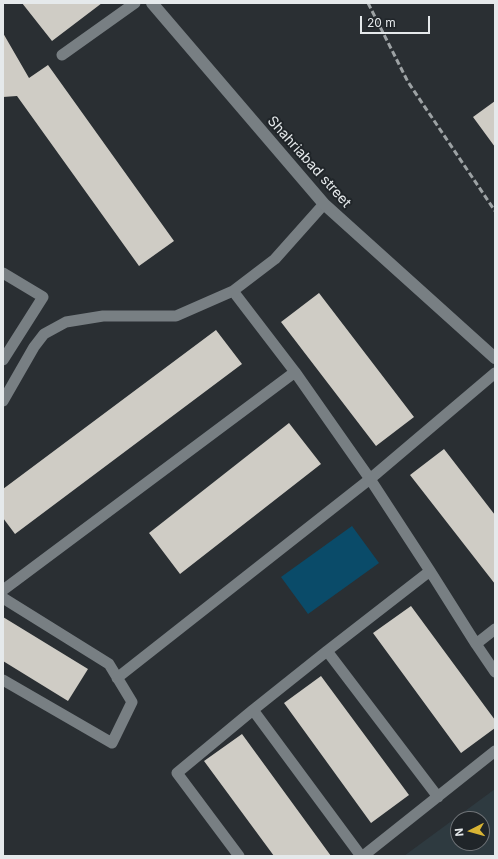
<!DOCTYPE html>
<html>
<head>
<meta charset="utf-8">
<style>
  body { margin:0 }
  #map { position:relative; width:498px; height:859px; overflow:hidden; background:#2a2f33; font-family:Inter,sans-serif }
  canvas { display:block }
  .frame { position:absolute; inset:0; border:4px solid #e5e9eb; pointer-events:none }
  .north { position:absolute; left:450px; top:811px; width:40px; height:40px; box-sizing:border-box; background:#202529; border:1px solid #6f7377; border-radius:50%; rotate:264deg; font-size:11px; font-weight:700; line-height:16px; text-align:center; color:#e5e9eb }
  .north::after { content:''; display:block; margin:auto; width:14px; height:18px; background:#d8b434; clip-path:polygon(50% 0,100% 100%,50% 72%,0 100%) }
  .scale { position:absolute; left:360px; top:16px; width:70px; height:18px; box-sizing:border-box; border:2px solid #e5e9eb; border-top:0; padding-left:5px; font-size:12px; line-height:14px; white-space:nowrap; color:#e5e9eb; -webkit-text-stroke:3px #202529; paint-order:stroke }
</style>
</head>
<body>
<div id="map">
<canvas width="498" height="859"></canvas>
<div class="frame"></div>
<div class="north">N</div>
<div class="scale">20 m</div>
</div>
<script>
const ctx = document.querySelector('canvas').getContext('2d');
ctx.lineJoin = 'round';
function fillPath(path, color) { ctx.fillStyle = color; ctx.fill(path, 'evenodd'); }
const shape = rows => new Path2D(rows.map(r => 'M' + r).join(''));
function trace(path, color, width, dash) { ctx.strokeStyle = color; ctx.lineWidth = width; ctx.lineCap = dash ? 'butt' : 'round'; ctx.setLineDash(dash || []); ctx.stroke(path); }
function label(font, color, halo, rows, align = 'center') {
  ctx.font = font + ' Inter,sans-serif'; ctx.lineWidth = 4; ctx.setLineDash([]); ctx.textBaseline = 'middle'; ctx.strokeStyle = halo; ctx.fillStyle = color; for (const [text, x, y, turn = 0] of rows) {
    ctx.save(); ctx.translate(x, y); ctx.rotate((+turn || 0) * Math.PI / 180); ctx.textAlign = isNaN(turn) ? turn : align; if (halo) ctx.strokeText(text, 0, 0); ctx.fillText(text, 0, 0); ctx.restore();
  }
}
const built = shape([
  [495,789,495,856,404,856],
  [458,819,482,819,482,843,458,843]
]);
const green = shape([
  [352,526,379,563,308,614,281,577]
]);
const building = shape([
  [22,3,102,3,52,41],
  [3,33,29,78,48,65,174,241,139,266,17,96,3,97],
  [495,101,495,147,473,117],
  [319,293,414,417,376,446,281,322],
  [216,330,242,364,15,534,3,518,3,489],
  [289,423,321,464,180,574,149,533],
  [444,449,495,515,495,584,410,475],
  [411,606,495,720,495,728,461,753,373,633],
  [3,617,88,669,68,701,3,661],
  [321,676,409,795,371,823,284,703],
  [242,734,331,856,274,856,204,761]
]);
const lane = shape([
  [62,55,135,3],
  [3,273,43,297,3,360],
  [233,291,295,372,370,479,430,571,476,644,495,672],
  [3,401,34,347,44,334,66,322,103,316,176,316,233,291,275,259,324,204],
  [430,571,327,651,438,797],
  [3,590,295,372],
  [3,598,109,664,132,702,112,743,3,680],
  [476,644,495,629],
  [327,651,253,710,361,856],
  [117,678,370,479,495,373],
  [239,856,177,773,253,710],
  [363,856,495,751]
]);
const street = shape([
  [152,3,324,204,495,358]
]);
const rail = shape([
  [368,3,408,82,495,211]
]);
const streetNames = [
  ["Shahriabad street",309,162,48]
];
fillPath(built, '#2e3a40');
fillPath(green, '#0a4b69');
fillPath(building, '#cfccc5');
trace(lane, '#787f83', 11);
trace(street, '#787f83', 12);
trace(rail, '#9da2a4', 3, [6, 3]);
label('14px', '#e5e9eb', '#202529', streetNames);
</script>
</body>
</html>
